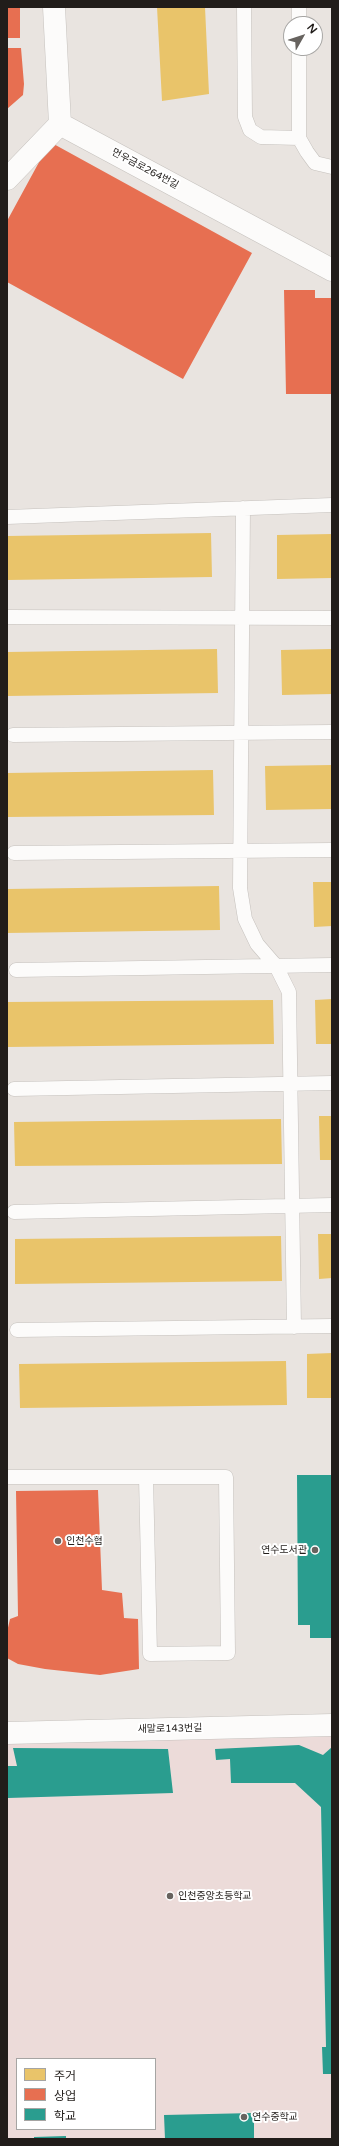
<!DOCTYPE html>
<html>
<head>
<meta charset="utf-8">
<style>
  body { margin:0 }
  #map { position:relative; width:339px; height:2146px; overflow:hidden; background:#e9e4e0; font-family:"Varela Round","Noto Sans KR",sans-serif }
  canvas { display:block }
  .frame { position:absolute; inset:0; border:8px solid #211d1a; pointer-events:none }
  .legend { position:absolute; left:16px; top:2058px; width:140px; height:72px; box-sizing:border-box; background:#fff; border:1px solid #a6a5a3; margin:0; padding:5px 7px; list-style:none; font-size:12px; color:#211d1a }
  .legend li { display:flex; align-items:center; gap:8px; height:20px }
  .legend b { width:20px; border:1px solid #a6a5a3 }
  .north { position:absolute; left:283px; top:16px; width:40px; height:40px; box-sizing:border-box; background:#fff; border:1px solid #a6a5a3; border-radius:50%; rotate:51deg; font-size:11px; font-weight:700; line-height:16px; text-align:center; color:#211d1a }
  .north::after { content:''; display:block; margin:auto; width:14px; height:18px; background:#67635f; clip-path:polygon(50% 0,100% 100%,50% 72%,0 100%) }
</style>
</head>
<body>
<div id="map">
<canvas width="339" height="2146"></canvas>
<div class="frame"></div>
<ul class="legend">
<li><b style="height:11px;background:#e9c46a"></b>주거</li>
<li><b style="height:11px;background:#e76f51"></b>상업</li>
<li><b style="height:11px;background:#2a9d8f"></b>학교</li>
</ul>
<div class="north">N</div>
</div>
<script>
const ctx = document.querySelector('canvas').getContext('2d');
ctx.lineJoin = 'round';
function fillPath(path, color) { ctx.fillStyle = color; ctx.fill(path, 'evenodd'); }
const shape = rows => new Path2D(rows.map(r => 'M' + r).join(''));
function trace(path, color, width, dash) { ctx.strokeStyle = color; ctx.lineWidth = width; ctx.lineCap = dash ? 'butt' : 'round'; ctx.setLineDash(dash || []); ctx.stroke(path); }
function label(font, color, halo, rows, align = 'center') {
  ctx.font = font + ' "Varela Round","Noto Sans KR",sans-serif'; ctx.lineWidth = 4; ctx.setLineDash([]); ctx.textBaseline = 'middle'; ctx.strokeStyle = halo; ctx.fillStyle = color; for (const [text, x, y, turn = 0] of rows) {
    ctx.save(); ctx.translate(x, y); ctx.rotate((+turn || 0) * Math.PI / 180); ctx.textAlign = isNaN(turn) ? turn : align; if (halo) ctx.strokeText(text, 0, 0); ctx.fillText(text, 0, 0); ctx.restore();
  }
}
const education = shape([
  [332,1725,332,2139,7,2139,7,1733],
  [17,2059,155,2059,155,2129,17,2129]
]);
const homes = shape([
  [157,7,205,7,209,94,162,101],
  [211,533,212,577,7,580,7,536],
  [332,534,332,578,277,579,277,535],
  [217,649,218,693,7,696,7,652],
  [332,649,332,694,282,695,281,650],
  [332,765,332,809,266,810,265,766],
  [213,770,214,815,7,817,7,773],
  [313,882,332,882,332,926,314,927],
  [219,886,220,930,7,933,7,889],
  [332,999,332,1044,316,1044,315,1000],
  [273,1000,274,1044,7,1047,7,1002],
  [319,1116,332,1116,332,1160,320,1160],
  [281,1119,282,1164,15,1166,14,1122],
  [318,1234,332,1234,332,1278,319,1279],
  [281,1236,282,1281,15,1284,15,1239],
  [332,1353,332,1398,307,1398,307,1354],
  [286,1361,287,1405,20,1408,19,1364]
]);
const shops = shape([
  [7,7,20,7,20,38,7,38],
  [7,48,21,48,24,84,23,95,7,109],
  [50,142,252,253,183,379,7,282,7,221],
  [284,290,315,290,315,298,332,298,332,394,286,394],
  [98,1490,102,1590,122,1593,124,1618,138,1619,139,1669,100,1675,45,1669,18,1664,7,1658,7,1632,10,1619,18,1616,16,1491]
]);
const schools = shape([
  [297,1475,332,1475,332,1638,310,1638,310,1625,298,1625],
  [299,1745,323,1755,332,1747,332,2074,323,2074,322,2047,326,2047,321,1807,295,1783,231,1783,230,1759,216,1760,215,1749],
  [13,1748,168,1749,173,1793,8,1798,7,1766,17,1766],
  [254,2113,254,2139,165,2139,164,2115],
  [66,2136,66,2139,34,2139,34,2137]
]);
const service = shape([
  [244,7,245,117,250,130,261,137,299,138],
  [299,7,299,24],
  [299,48,299,138,307,152,315,163,332,167],
  [243,508,240,888,245,919,257,944,276,966,289,992,294,1327],
  [7,517,332,505],
  [7,617,332,618],
  [13,735,332,732],
  [14,853,332,850],
  [16,970,332,965],
  [14,1089,332,1083],
  [14,1212,332,1205],
  [17,1330,332,1326],
  [7,1477,226,1477,228,1653,150,1654,146,1477]
]);
const minor = shape([
  [54,7,60,124,332,270],
  [7,179,60,124]
]);
const tertiary = shape([
  [7,1733,332,1725]
]);
const markers = [
  [58,1541,4,"#67635f"],
  [315,1550,4,"#67635f"],
  [170,1896,4,"#67635f"],
  [244,2117,4,"#67635f"]
];
const streetNames = [
  ["먼우금로264번길",145,169,28],
  ["새말로143번길",170,1729,-1]
];
const poiNames = [
  ["인천수협",66,1541],
  ["연수도서관",307,1550,"right"],
  ["인천중앙초등학교",178,1896],
  ["연수중학교",252,2117]
];
fillPath(education, '#ecdbd9');
fillPath(homes, '#e9c46a');
fillPath(shops, '#e76f51');
fillPath(schools, '#2a9d8f');
trace(service, '#c5c1bd', 15);
trace(minor, '#c5c1bd', 23);
trace(tertiary, '#c5c1bd', 23);
trace(service, '#fcfbfa', 14);
trace(minor, '#fcfbfa', 22);
trace(tertiary, '#fcfbfa', 22);
for (const [x, y, r, color] of markers) { const dot = new Path2D(); dot.arc(x, y, r, 0, 2 * Math.PI); ctx.fillStyle = color; ctx.fill(dot); trace(dot, '#fff', 1.5); }
label('10px', '#211d1a', '#fff', streetNames);
label('10px', '#211d1a', '#fff', poiNames, 'left');
</script>
</body>
</html>
